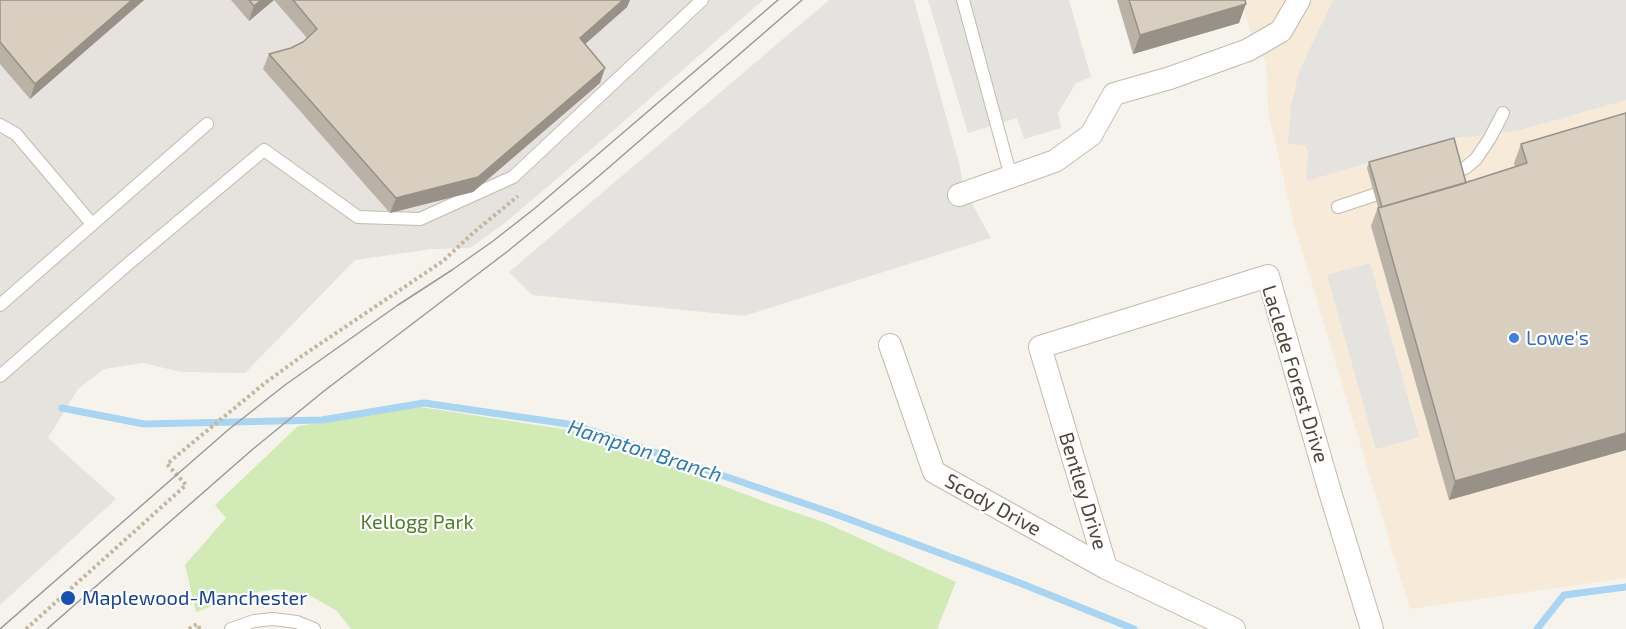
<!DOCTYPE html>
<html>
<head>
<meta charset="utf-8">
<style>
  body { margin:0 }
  canvas { display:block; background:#f6f3ec }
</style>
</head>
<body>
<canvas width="1626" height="629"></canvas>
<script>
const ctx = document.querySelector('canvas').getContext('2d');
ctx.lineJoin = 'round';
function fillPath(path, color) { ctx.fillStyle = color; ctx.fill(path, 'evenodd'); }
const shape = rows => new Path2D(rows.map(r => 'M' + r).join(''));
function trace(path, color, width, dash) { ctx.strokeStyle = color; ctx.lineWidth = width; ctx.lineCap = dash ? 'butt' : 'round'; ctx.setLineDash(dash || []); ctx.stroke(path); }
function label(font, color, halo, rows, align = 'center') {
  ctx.font = font + ' "Exo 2",sans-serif'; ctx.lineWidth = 4.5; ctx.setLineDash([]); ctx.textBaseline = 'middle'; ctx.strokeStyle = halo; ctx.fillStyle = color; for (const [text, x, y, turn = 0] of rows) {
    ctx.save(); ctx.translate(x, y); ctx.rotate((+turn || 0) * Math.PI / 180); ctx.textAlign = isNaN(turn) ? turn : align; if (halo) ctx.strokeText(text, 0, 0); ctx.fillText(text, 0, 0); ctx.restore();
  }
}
const commercial = shape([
  [1241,0,1626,0,1626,578,1410,609,1294,224,1268,111,1266,62,1250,31]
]);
const industrial = shape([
  [0,0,763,0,615,129,505,223,470,248,432,249,355,260,245,373,181,372,143,363,104,369,78,389,48,438,116,499,0,605]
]);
const green = shape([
  [420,407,582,432,768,503,826,523,956,582,937,629,351,629,337,611,309,595,277,589,246,594,196,612,185,565,226,518,215,505,298,426]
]);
const parking = shape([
  [829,0,914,0,959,163,965,191,991,238,744,316,532,295,509,272],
  [928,0,1069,0,1091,77,1076,83,1058,113,1061,128,1024,139,1017,118,968,133],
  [1333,0,1626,0,1626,100,1517,131,1447,139,1307,181,1306,170,1309,152,1305,145,1288,144,1291,106,1299,72],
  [1370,263,1419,437,1376,449,1327,275]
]);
const stream = shape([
  [62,408,144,424,322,420,424,403,575,425,835,514,1020,583,1134,629],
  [1537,629,1564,595,1626,587]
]);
const path = shape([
  [26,629,186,485,167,464,186,448,265,383,302,356,443,261,473,233,518,196],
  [189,629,197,624,200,629]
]);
const lane = shape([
  [963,0,1011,177],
  [0,125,16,134,92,224],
  [1459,170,1465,168,1476,159,1490,138,1503,113],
  [1338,207,1374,195],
  [0,305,207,124],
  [0,376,128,264,264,150,358,217,420,219,513,177,702,0],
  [231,629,254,621,273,619,297,622,314,629]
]);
const street = shape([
  [959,195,1055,161,1091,135,1114,94,1170,78,1248,50,1281,31,1299,0],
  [890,345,934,472,1106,568],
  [1234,629,1106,568,1040,347,1268,276,1330,492,1372,629]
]);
const tram = shape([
  [0,629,228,430,285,385,398,305,452,270,493,241,534,209,778,0],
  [47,629,253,449,324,391,508,251,592,182,802,0]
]);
const wall = shape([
  [0,0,144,0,30,99,0,64],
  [231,0,274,0,249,21],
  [274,0,630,0,627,7,585,44,600,83,473,192,390,213,263,69,269,54,291,48,303,42,307,38],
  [1117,0,1245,0,1239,23,1133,54],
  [1626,113,1626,450,1449,500,1371,226,1378,207,1367,168,1369,162,1466,183,1515,167,1514,163,1521,144]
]);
const shadedWall = shape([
  [132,0,144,0,30,99,35,84],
  [261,0,274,0,249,21,254,6],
  [623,0,630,0,627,7,575,53,580,38],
  [1246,4,1239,23,1133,54,1140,35],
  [605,68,600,83,473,192,390,213,396,198],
  [1626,433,1626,450,1449,500,1455,481]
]);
const building = shape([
  [0,0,132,0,35,84,0,42,0,0],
  [249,0,261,0,254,6,249,0],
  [293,0,623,0,580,38,605,68,478,177,396,198,269,54,291,48,303,42,317,29,293,0],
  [1129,0,1245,0,1246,4,1140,35,1129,0],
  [1626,113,1626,433,1455,481,1378,208,1474,180,1527,163,1521,144,1626,113],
  [1454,138,1466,183,1382,207,1369,162,1454,138]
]);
const markers = [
  [1514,338,6,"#3f7fe0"],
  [68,598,8,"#1a4fb4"]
];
const shopNames = [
  ["Lowe's",1526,338]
];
const streetNames = [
  ["Laclede Forest Drive",1295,374,73],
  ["Bentley Drive",1083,491,73],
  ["Scody Drive",993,505,29]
];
const parkNames = [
  ["Kellogg Park",417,522]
];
const transitNames = [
  ["Maplewood-Manchester",82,598]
];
const waterNames = [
  ["Hampton Branch",645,451,18]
];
fillPath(commercial, '#f7ead8');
fillPath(industrial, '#e6e2dd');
fillPath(green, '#d2eab5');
fillPath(parking, '#e5e3e0');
trace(stream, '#a9d4f2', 7);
trace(lane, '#c2bbae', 14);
trace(street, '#c2bbae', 24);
trace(path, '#c4b79f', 4, [3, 3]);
trace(lane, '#fff', 12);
trace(street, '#fff', 22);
trace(tram, '#9a9a9a', 1.5);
fillPath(wall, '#bab2a6');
fillPath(shadedWall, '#979187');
fillPath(building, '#d8cfc1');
trace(building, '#979187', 1.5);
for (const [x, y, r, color] of markers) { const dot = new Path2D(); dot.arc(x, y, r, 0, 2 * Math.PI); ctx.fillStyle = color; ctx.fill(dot); trace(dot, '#fff', 2); }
label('20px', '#366cbe', '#fff', shopNames, 'left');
label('20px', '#4b4439', '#fff', streetNames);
label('20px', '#4a7f2a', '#fff', parkNames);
label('20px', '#164399', '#fff', transitNames, 'left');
label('italic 21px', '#2e7ab2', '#fff', waterNames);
</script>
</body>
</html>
